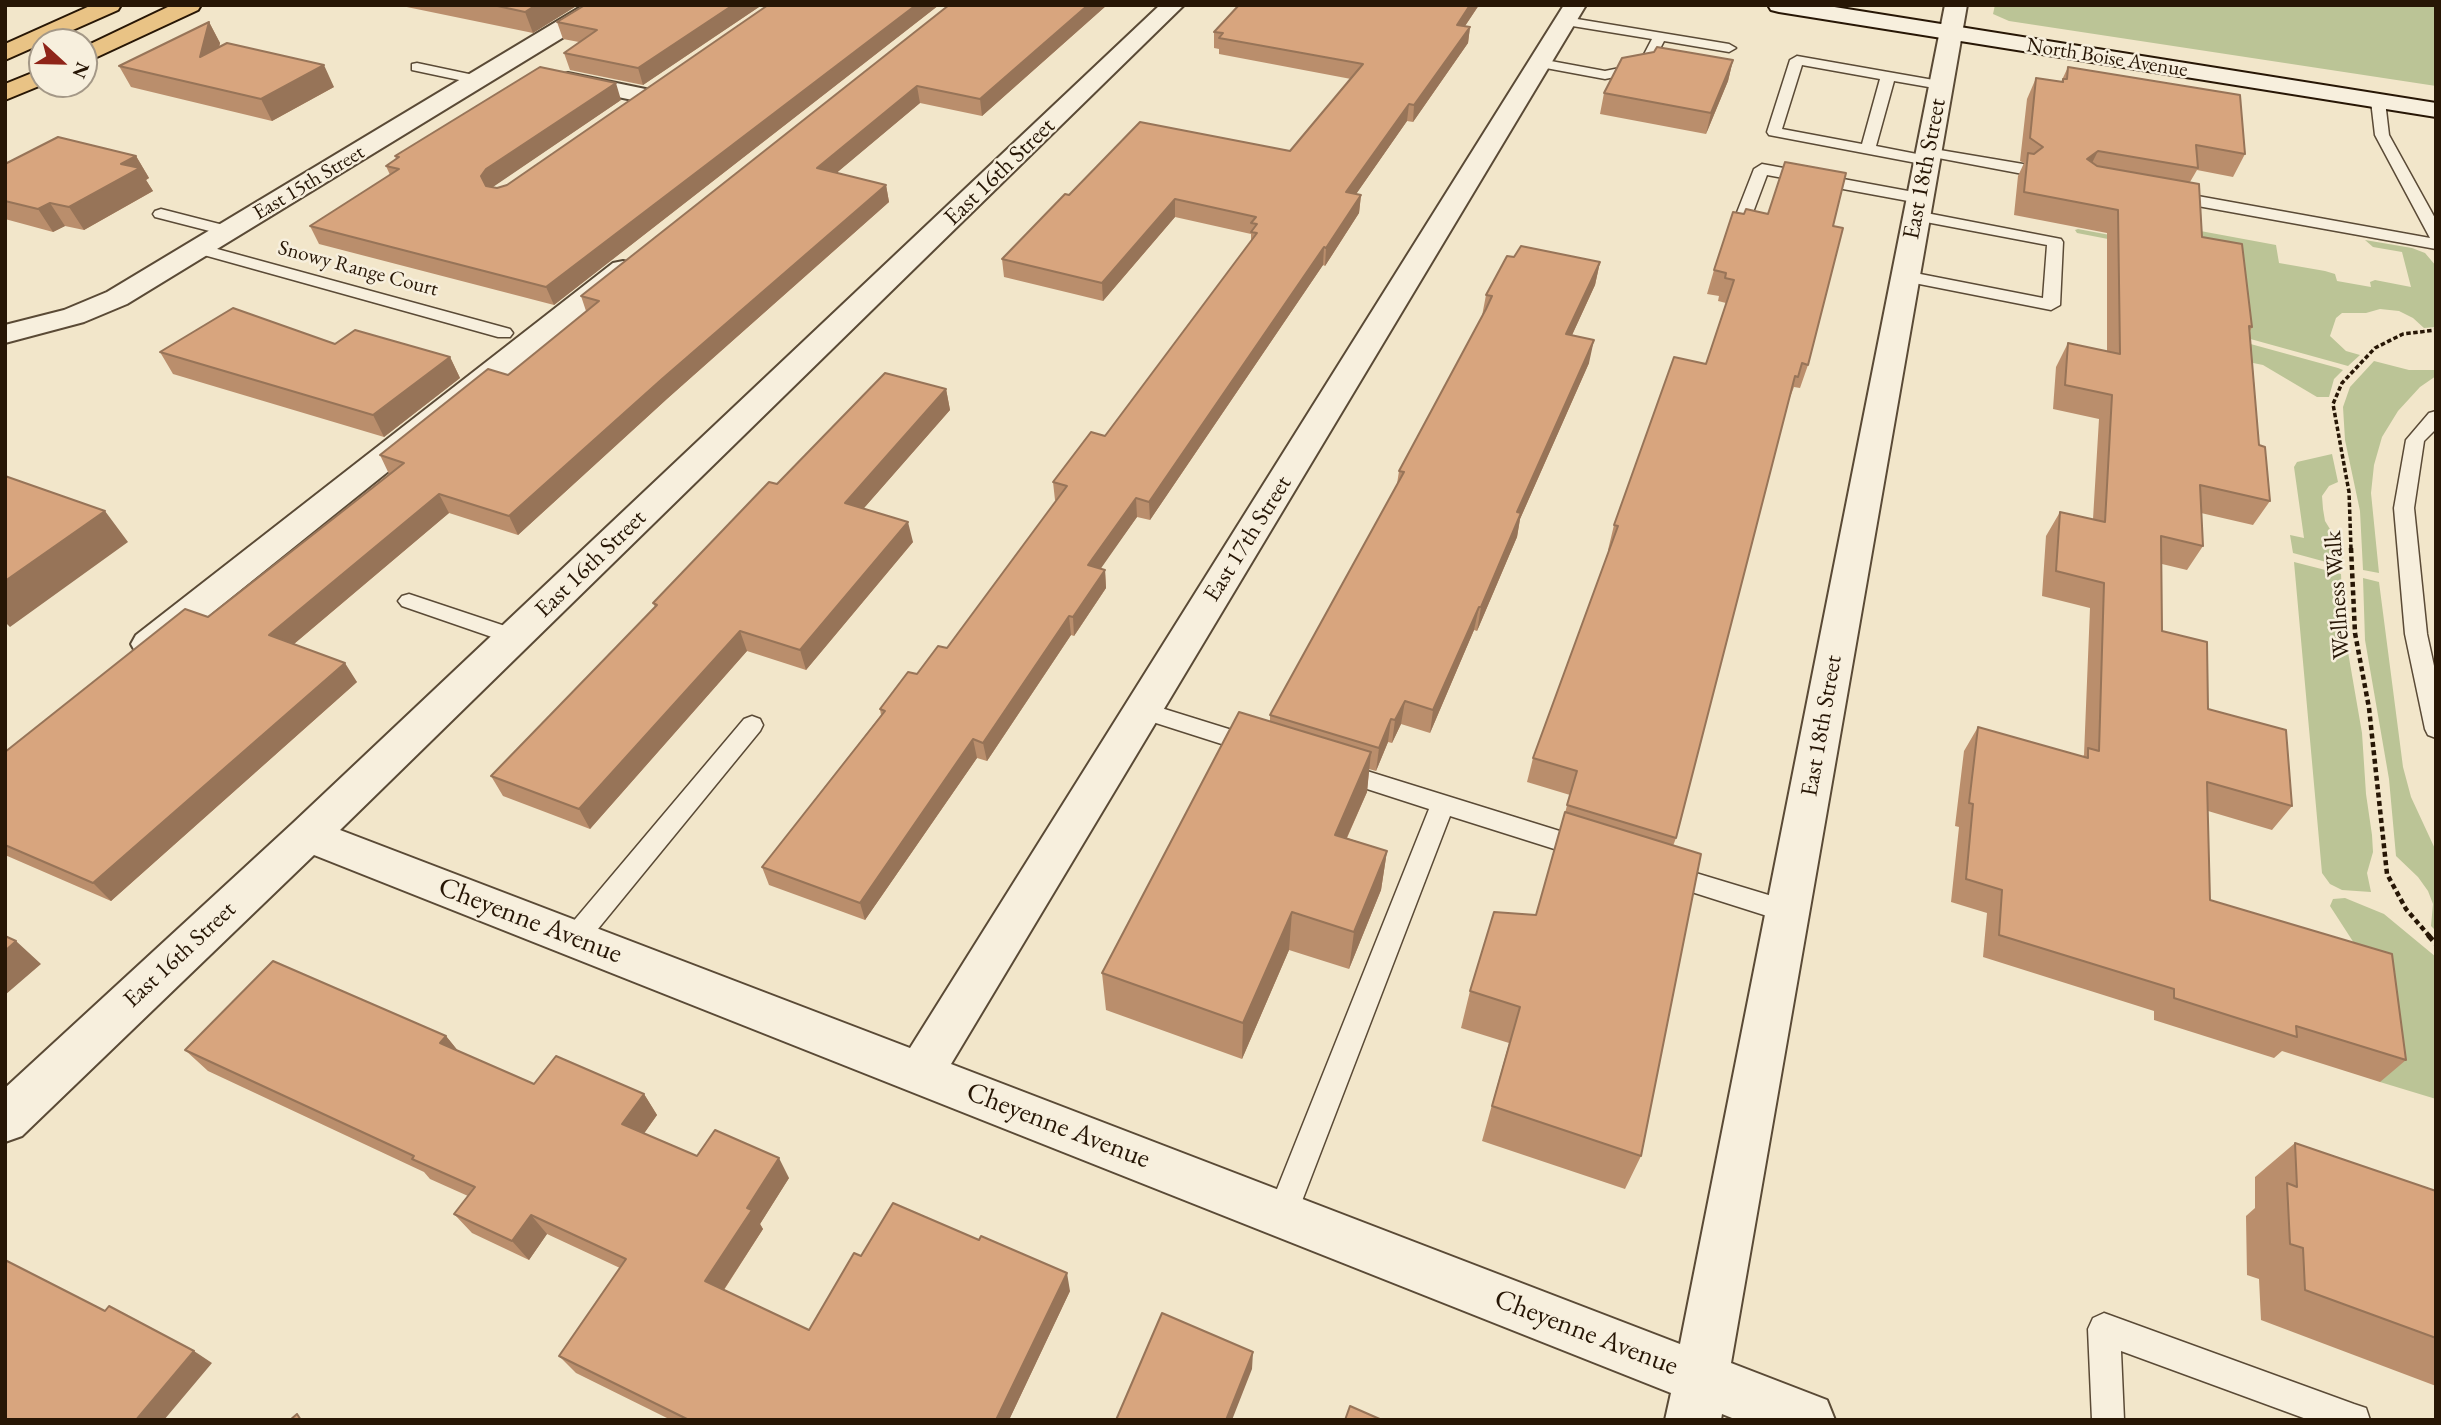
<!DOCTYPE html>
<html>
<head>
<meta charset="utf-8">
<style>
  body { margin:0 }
  #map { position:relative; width:2441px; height:1425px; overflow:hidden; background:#f2e6ca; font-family:"EB Garamond",serif }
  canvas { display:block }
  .frame { position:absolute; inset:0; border:7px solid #271605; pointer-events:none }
  .north { position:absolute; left:28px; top:28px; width:70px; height:70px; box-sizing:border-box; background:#f7efdd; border:2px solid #a49887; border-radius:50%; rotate:112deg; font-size:19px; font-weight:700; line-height:28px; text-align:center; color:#271605 }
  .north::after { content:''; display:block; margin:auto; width:24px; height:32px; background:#8f2418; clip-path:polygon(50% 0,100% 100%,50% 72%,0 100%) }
</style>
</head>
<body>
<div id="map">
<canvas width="2441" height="1425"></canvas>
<div class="frame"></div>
<div class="north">N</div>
</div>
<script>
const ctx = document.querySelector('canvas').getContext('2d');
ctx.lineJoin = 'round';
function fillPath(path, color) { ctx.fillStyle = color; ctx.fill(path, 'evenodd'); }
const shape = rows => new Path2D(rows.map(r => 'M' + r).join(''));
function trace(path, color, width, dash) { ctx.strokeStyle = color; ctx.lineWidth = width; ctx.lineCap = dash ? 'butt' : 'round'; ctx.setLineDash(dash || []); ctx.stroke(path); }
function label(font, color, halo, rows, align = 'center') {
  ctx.font = font + ' "EB Garamond",serif'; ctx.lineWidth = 5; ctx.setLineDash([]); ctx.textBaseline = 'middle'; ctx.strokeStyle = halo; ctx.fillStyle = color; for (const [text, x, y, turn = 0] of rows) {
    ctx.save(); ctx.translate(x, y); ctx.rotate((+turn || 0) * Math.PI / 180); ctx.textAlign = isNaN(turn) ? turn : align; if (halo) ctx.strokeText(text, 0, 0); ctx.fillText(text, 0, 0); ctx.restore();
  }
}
const green = shape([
  [1995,5,2436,5,2436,86,2009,21,1993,14],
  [2078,229,2195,251,2195,230,2276,245,2279,263,2325,271,2335,274,2337,281,2371,287,2370,282,2375,280,2411,287,2402,252,2373,247,2365,240,2412,248,2425,253,2436,266,2436,327,2424,328,2413,318,2399,311,2380,309,2366,313,2342,313,2336,318,2330,336,2346,351,2360,355,2348,366,2236,335,2108,239,2077,233,2075,230],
  [2236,340,2338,368,2343,370,2334,379,2329,397,2317,397,2263,365,2150,342],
  [2374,361,2409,370,2436,370,2436,376,2420,387,2398,411,2382,437,2374,465,2371,493,2379,573,2363,570,2360,511,2345,440,2343,407,2350,387],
  [2332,454,2338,482,2329,486,2322,496,2323,509,2325,521,2344,552,2341,566,2293,553,2290,535,2304,538,2294,467,2297,462],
  [2294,562,2341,574,2343,623,2362,733,2366,794,2372,835,2373,852,2367,873,2371,892,2342,890,2330,884,2322,873],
  [2363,578,2379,582,2403,767,2411,797,2436,851,2436,931,2431,926,2433,904,2428,891,2418,877,2396,856,2389,779,2365,640],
  [2345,898,2384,914,2436,957,2436,1099,2380,1082,2363,957,2330,906,2333,899]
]);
const pathFar2 = shape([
  [2351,549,2349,492,2333,404,2342,383,2375,348,2403,334,2436,330]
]);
const pathFar1 = shape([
  [2351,548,2355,633,2369,708,2387,874,2406,909,2430,937]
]);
const path = shape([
  [2428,935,2436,944]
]);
const lane = shape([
  [1565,17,1729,44,1736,48,1729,52,1664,41,1649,70,1605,79,1535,66,1535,60,1540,59,1605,71,1639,64,1652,39,1560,24,1558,21,1565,17],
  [1797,56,1945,82,1947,85,1940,89,1894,81,1876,146,1922,155,1923,149,1928,148,2023,164,2031,169,2023,174,1933,157,1932,163,1927,165,1769,135,1767,132,1790,60,1797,56],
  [1802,65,1880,79,1862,144,1782,129,1802,65],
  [417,63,483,77,485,80,478,84,412,70,412,64,417,63],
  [2378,97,2385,101,2389,135,2436,220,2436,249,2170,201,2162,196,2170,191,2430,238,2375,135,2371,101,2378,97],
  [1762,164,1919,193,1927,198,1919,203,1767,175,1752,215,1750,218,1738,218,1736,215,1754,169,1762,164],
  [161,209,235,228,237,231,229,236,155,217,153,214,155,211,161,209],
  [1916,211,2061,239,2063,242,2060,305,2051,310,1899,280,1897,276,1899,272,1905,271,2043,298,2047,245,1910,219,1908,216,1910,213,1916,211],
  [199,244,510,329,513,333,510,337,498,337,193,252,191,249,193,246,199,244],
  [2436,411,2436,429,2424,441,2414,508,2427,634,2436,675,2436,738,2428,735,2425,729,2405,634,2394,508,2406,440,2429,413,2436,411],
  [409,594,523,632,526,637,523,642,515,645,402,606,398,601,402,596,409,594],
  [1142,702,1264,740,1268,746,1264,752,1256,755,1134,716,1131,710,1134,704,1142,702],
  [752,716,760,719,763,725,760,731,584,946,575,949,566,946,562,938,566,930,744,719,752,716],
  [1338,762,1595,842,1598,849,1595,856,1586,859,1450,816,1297,1214,1293,1224,1282,1228,1271,1224,1267,1214,1429,809,1330,777,1326,771,1330,765,1338,762],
  [1666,864,1795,903,1799,911,1795,919,1786,922,1657,881,1653,874,1657,867,1666,864],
  [2104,1313,2354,1404,2366,1408,2370,1420,2309,1420,2121,1351,2124,1420,2092,1420,2088,1329,2093,1318,2104,1313]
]);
const street = shape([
  [584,5,611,5,608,10,127,304,84,322,5,343,5,325,64,310,107,292,584,5],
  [1160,5,1184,5,340,830,910,1048,1564,5,1586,5,951,1064,1680,1344,1945,5,1967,5,1731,1363,1827,1400,1835,1420,1737,1420,1722,1414,1721,1420,1665,1420,1671,1393,314,855,22,1136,5,1142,5,1088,293,823,1160,5],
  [568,73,655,91,659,96,655,101,647,103,560,85,556,80,560,75,568,73],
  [623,261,633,263,637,269,633,275,162,653,149,657,136,653,131,644,136,635,613,263,623,261]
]);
const secondary = shape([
  [1768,5,1822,5,2436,103,2436,117,1779,12,1771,10,1768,5]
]);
const highway = shape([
  [92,5,121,5,118,10,5,60,5,44,92,5],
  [172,5,201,5,198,10,84,63,84,47,172,5],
  [42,69,44,84,5,100,5,84,42,69]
]);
const wall = shape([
  [397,5,578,5,533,33],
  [585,5,939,5,554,305,319,244,310,226,390,175,386,166,396,159,395,156,621,100,492,187,497,188,507,185,766,7,759,7,643,85,570,70,564,53,579,42,563,39,557,22],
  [949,5,1107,5,982,116,920,103,836,173,886,185,889,202,668,398,518,535,449,513,294,644,357,682,111,901,5,855,5,752,208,617,389,474,380,455,508,375,586,311,581,296],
  [1239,5,1479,5,1465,26,1470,27,1468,43,1413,122,1407,121,1356,194,1361,195,1359,213,1325,266,1323,265,1150,520,1137,517,1100,568,1105,570,1106,588,1074,636,1071,635,987,761,977,758,865,920,769,885,762,867,881,715,880,709,947,648,1056,501,1055,500,1053,482,1105,436,1251,241,1251,234,1175,217,1103,301,1004,277,1002,259,1069,195,1290,151,1351,79,1219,54,1219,49,1214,48,1214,32],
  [209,22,220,43,219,48,334,87,272,121,131,87,119,66],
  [1733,60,1728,81,1706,134,1600,114,1604,93],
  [2068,67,2245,154,2233,177,2197,170,2190,182,2202,237,2252,327,2250,331,2259,445,2270,501,2253,525,2201,513,2203,546,2187,570,2162,564,2162,631,2208,709,2292,806,2272,830,2208,811,2210,900,2406,1060,2380,1082,2282,1051,2274,1058,2154,1020,2154,1011,1983,957,1987,913,1951,902,1959,827,1955,826,1964,751,1978,727,2082,757,2084,755,2090,608,2042,596,2046,536,2060,512,2093,519,2099,419,2053,409,2056,367,2068,343,2107,351,2107,233,2014,215,2018,176,2024,163,2020,161,2027,99,2036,78,2061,82],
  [136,156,149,178,146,180,153,191,84,230,65,226,53,232,5,219,5,164],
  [1744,214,1833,226,1808,365,1800,388,1794,387,1789,400,1676,838,1673,846,1641,1156,1625,1189,1482,1141,1509,1043,1461,1028,1470,991,1536,915,1570,795,1527,782,1533,758,1609,550,1608,550,1614,525,1706,364,1726,303,1718,301,1719,296,1707,294,1714,270],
  [1514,257,1600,262,1595,285,1572,335,1589,363,1520,519,1517,537,1477,631,1474,630,1430,733,1401,724,1392,743,1388,742,1376,771,1369,769,1367,792,1347,838,1387,851,1381,890,1349,969,1289,950,1242,1059,1106,1010,1102,973,1270,722,1270,715,1397,484,1399,471,1482,316,1486,295],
  [160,352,450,357,460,378,384,437,173,374],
  [946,389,950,410,863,509,913,542,806,670,747,651,590,829,503,796,491,776,655,607,653,603,777,484],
  [446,1036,458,1051,534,1084,644,1094,657,1115,644,1133,697,1156,789,1178,760,1224,763,1229,724,1290,809,1330,861,1256,1070,1291,1009,1420,671,1420,576,1373,559,1356,620,1268,547,1234,529,1260,472,1233,454,1214,468,1196,430,1179,424,1172,208,1071,185,1050],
  [2295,1143,2436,1191,2436,1386,2261,1320,2259,1279,2247,1275,2246,1216,2255,1208,2255,1177]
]);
const shadedWall = shape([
  [536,5,578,5,533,33,525,12],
  [733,5,758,5,759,7,643,85,638,68],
  [916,5,939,5,554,305,546,287],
  [1088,5,1107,5,982,116,980,99],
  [1470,5,1479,5,1455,41,1457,25],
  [209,22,220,43,211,79,200,57],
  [1470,27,1468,43,1413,122,1414,105],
  [1733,60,1728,81,1706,134,1711,113],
  [324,65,334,87,272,121,261,99],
  [616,83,621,100,493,187,488,194,481,176,486,169],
  [917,86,920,103,821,186,817,168],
  [1409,104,1407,121,1345,210,1346,192],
  [2098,151,2087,173,2087,159],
  [136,156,149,178,146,180,153,191,84,230,69,207,121,164],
  [886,185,889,202,668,398,518,535,509,516,662,379],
  [1361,195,1359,213,1325,266,1326,248],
  [1175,199,1175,217,1103,301,1102,283],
  [50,203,65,226,53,232,38,209],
  [1324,247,1323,265,1150,520,1149,502],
  [1600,262,1595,285,1562,357,1566,334],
  [1594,340,1589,363,1520,519,1517,537,1477,631,1481,607,1517,512],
  [450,357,460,378,384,437,373,415],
  [946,389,950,410,850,524,845,503],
  [439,494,449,513,282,654,269,635],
  [1136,498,1137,517,1090,584,1088,565],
  [105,511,128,542,10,627,5,622,5,581],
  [908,522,913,542,806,670,800,650],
  [1105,570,1106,588,1074,636,1073,617],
  [1479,607,1474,630,1430,733,1433,710],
  [1069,616,1071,635,987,761,983,743],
  [740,631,747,651,590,829,579,809],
  [345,663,357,682,111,901,93,883],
  [1405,701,1401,724,1392,743,1395,720],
  [1391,719,1388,742,1376,771,1379,748],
  [973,739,977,758,865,920,860,903],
  [1371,752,1367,792,1331,873,1335,835],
  [1387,851,1381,890,1349,969,1354,932],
  [1292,912,1289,950,1242,1059,1243,1023],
  [16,941,41,964,5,995,5,951],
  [446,1036,463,1057,440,1043],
  [644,1094,657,1115,636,1145,622,1124],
  [779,1158,789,1178,760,1224,763,1229,717,1300,705,1281,747,1208],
  [531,1215,547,1234,529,1260,512,1241],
  [1067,1273,1070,1291,1009,1420,996,1420],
  [194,1351,212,1363,164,1420,136,1420],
  [1253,1352,1252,1369,1232,1420,1226,1420]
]);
const building = shape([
  [493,5,536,5,525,12,493,5],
  [585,5,733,5,638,68,564,53,597,30,557,22,585,5],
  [768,5,916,5,546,287,310,226,399,169,386,166,399,157,395,156,540,67,616,83,486,169,481,176,486,186,497,188,507,185,768,5],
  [949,5,1088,5,980,99,917,86,817,168,886,185,662,379,509,516,439,494,269,635,345,663,93,883,5,845,5,752,185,609,208,617,404,463,380,455,488,369,508,375,599,301,581,296,949,5],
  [1239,5,1470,5,1457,25,1470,27,1414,105,1409,104,1346,192,1361,195,1326,248,1324,247,1149,502,1136,498,1088,565,1105,570,1073,617,1069,616,983,743,973,739,860,903,762,867,885,711,880,709,908,672,917,674,938,646,947,648,1067,486,1053,482,1091,432,1105,436,1257,233,1251,232,1257,224,1251,223,1256,217,1175,199,1102,283,1002,259,1065,194,1069,195,1140,122,1290,151,1363,64,1219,38,1223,33,1214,32,1239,5],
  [209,22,200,57,227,43,324,65,261,99,119,66,209,22],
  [1657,47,1733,60,1711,113,1604,93,1622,58,1654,52,1657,47],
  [2068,67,2240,95,2245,154,2196,145,2198,168,2098,151,2087,159,2097,166,2199,184,2202,237,2242,244,2252,327,2249,326,2259,445,2265,447,2270,501,2200,485,2203,546,2161,536,2162,631,2207,642,2208,709,2286,730,2292,806,2207,782,2210,900,2392,954,2406,1060,2296,1026,2297,1037,2174,998,2174,989,1999,935,2002,890,1966,879,1973,804,1969,803,1978,727,2088,758,2088,748,2099,751,2104,583,2056,571,2060,512,2105,522,2112,395,2065,385,2068,343,2120,354,2118,210,2024,192,2028,153,2034,154,2043,147,2030,138,2036,78,2063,82,2063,79,2067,79,2068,67],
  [58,137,136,156,121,164,140,168,69,207,50,203,38,209,5,201,5,164,58,137],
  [1785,162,1846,173,1833,226,1843,228,1808,365,1802,363,1798,377,1795,376,1676,838,1567,805,1577,771,1533,758,1618,526,1614,525,1674,357,1706,364,1734,280,1725,278,1726,273,1714,270,1733,212,1744,214,1746,209,1768,214,1785,162],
  [1521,246,1600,262,1566,334,1594,340,1517,512,1521,513,1481,607,1479,607,1433,710,1405,701,1395,720,1391,719,1379,748,1270,715,1404,472,1399,471,1486,309,1492,296,1486,295,1507,256,1514,257,1521,246],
  [233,308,335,344,355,330,450,357,373,415,160,352,233,308],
  [885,373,946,389,845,503,908,522,800,650,740,631,579,809,491,776,657,605,653,603,769,482,777,484,885,373],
  [5,476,105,511,5,581,5,476],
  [1239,712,1371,752,1335,835,1387,851,1354,932,1292,912,1243,1023,1102,973,1239,712],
  [1565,812,1701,854,1641,1156,1492,1106,1520,1007,1470,991,1494,912,1536,915,1565,812],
  [5,936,16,941,5,951,5,936],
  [273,961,446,1036,440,1043,534,1084,556,1056,644,1094,622,1124,697,1156,715,1130,779,1158,747,1208,752,1210,705,1281,809,1330,854,1253,861,1256,893,1203,979,1240,981,1236,1067,1273,996,1420,689,1420,559,1356,626,1259,531,1215,512,1241,454,1214,475,1187,412,1159,414,1156,185,1050,273,961],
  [2295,1143,2436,1191,2436,1338,2305,1290,2303,1248,2290,1244,2287,1183,2297,1187,2295,1143],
  [5,1260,105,1311,109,1306,194,1351,136,1420,5,1420,5,1260],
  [1162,1313,1253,1352,1226,1420,1116,1420,1162,1313],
  [1350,1406,1382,1420,1345,1420,1350,1406],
  [297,1414,301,1420,290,1420,297,1414]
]);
const farStreetnames = [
  ["North Boise Avenue",2107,58,9],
  ["East 15th Street",309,183,-31],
  ["Snowy Range Court",358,269,15]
];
const streetNames = [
  ["East 18th Street",1925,169,-79],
  ["East 16th Street",1000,172,-44],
  ["East 17th Street",1248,539,-58],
  ["East 16th Street",591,564,-44],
  ["Wellness Walk",2338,595,-94],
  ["East 18th Street",1822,726,-80],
  ["East 16th Street",180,955,-43]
];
const nearStreetnames = [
  ["Cheyenne Avenue",530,921,21],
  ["Cheyenne Avenue",1058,1126,21],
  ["Cheyenne Avenue",1586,1333,21]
];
fillPath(green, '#bbc496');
trace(lane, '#5a4a36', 3);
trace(street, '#5a4a36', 4);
trace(secondary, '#271605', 4);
trace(highway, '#271605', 4);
trace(pathFar2, '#271605', 3.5, [4.5, 2.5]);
trace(pathFar1, '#271605', 4.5, [5, 3.5]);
trace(path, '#271605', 5, [7, 4.5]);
fillPath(lane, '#f7efdd');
fillPath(street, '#f7efdd');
fillPath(secondary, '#f7efdd');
fillPath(highway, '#e9c385');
fillPath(wall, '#ba8e6c');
fillPath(shadedWall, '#977458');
fillPath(building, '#d8a57e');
trace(building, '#977458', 2);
label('21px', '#271605', '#f7efdd', farStreetnames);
label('24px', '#271605', '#f7efdd', streetNames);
label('28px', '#271605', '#f7efdd', nearStreetnames);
</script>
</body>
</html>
